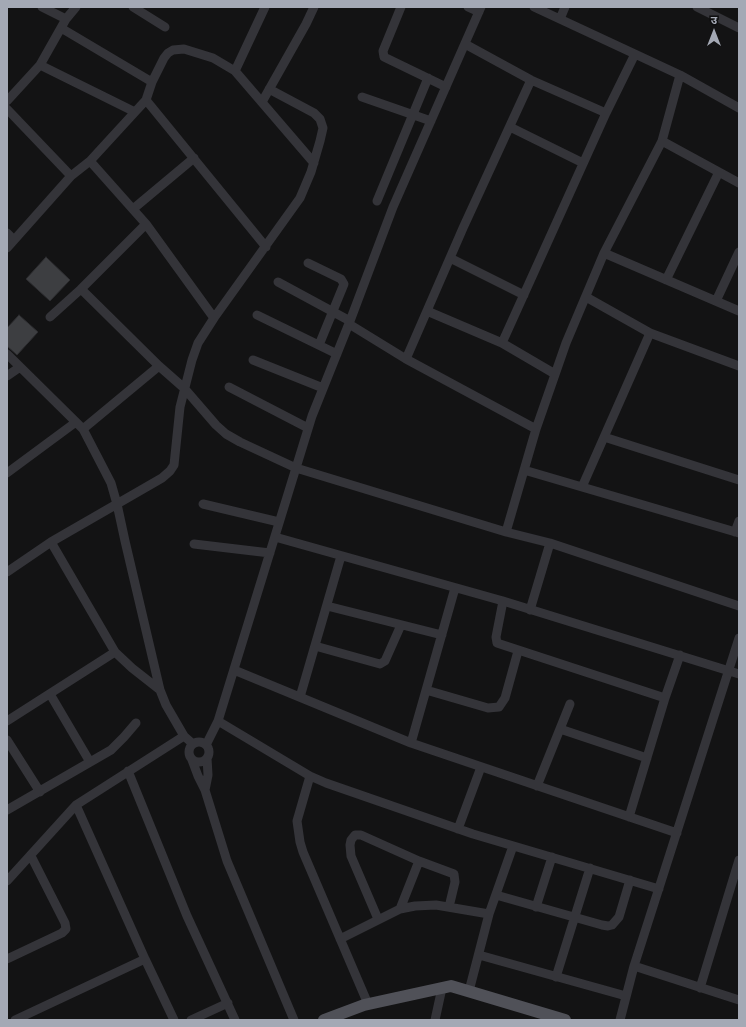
<!DOCTYPE html>
<html>
<head>
<meta charset="utf-8">
<style>
  body { margin:0 }
  #map { position:relative; width:746px; height:1027px; overflow:hidden; background:#131314; font-family:"DM Sans","Noto Sans Devanagari",sans-serif }
  canvas { display:block }
  .frame { position:absolute; inset:0; border:8px solid #a4a9b5; pointer-events:none }
  .north { position:absolute; left:694px; top:12px; width:40px; height:40px; -webkit-text-stroke:3px #0e0e0f; paint-order:stroke; rotate:0deg; font-size:11px; font-weight:700; line-height:16px; text-align:center; color:#a4a9b5 }
  .north::after { content:''; display:block; margin:auto; width:14px; height:18px; background:#a4a9b5; clip-path:polygon(50% 0,100% 100%,50% 72%,0 100%) }
</style>
</head>
<body>
<div id="map">
<canvas width="746" height="1027"></canvas>
<div class="frame"></div>
<div class="north">उ</div>
</div>
<script>
const ctx = document.querySelector('canvas').getContext('2d');
ctx.lineJoin = 'round';
function fillPath(path, color) { ctx.fillStyle = color; ctx.fill(path, 'evenodd'); }
const shape = rows => new Path2D(rows.map(r => 'M' + r).join(''));
function trace(path, color, width, dash) { ctx.strokeStyle = color; ctx.lineWidth = width; ctx.lineCap = dash ? 'butt' : 'round'; ctx.setLineDash(dash || []); ctx.stroke(path); }
const building = shape([
  [46,257,70,280,50,301,26,279,46,257],
  [19,315,38,332,17,355,7,346,7,328,19,315]
]);
const minor = shape([
  [42,7,66,19],
  [133,7,165,27],
  [401,7,383,51,384,57,446,87],
  [468,7,479,12],
  [534,7,680,75,739,108],
  [697,7,739,28],
  [560,19,565,7],
  [61,28,152,82],
  [465,44,531,80,606,113],
  [40,65,135,112],
  [235,71,265,7],
  [362,97,431,121],
  [146,100,152,82,164,58,168,53,173,50,184,49,213,58,235,71,314,163],
  [7,101,40,65,66,19,76,7],
  [262,102,306,24,314,7],
  [7,109,71,176],
  [510,127,583,163],
  [662,141,739,183],
  [90,161,146,224,214,318],
  [377,201,428,78],
  [133,209,194,158],
  [7,233,14,240],
  [7,248,71,176,90,161,146,100,266,247],
  [604,253,739,311],
  [450,258,524,295],
  [308,263,341,279,344,284,319,345],
  [666,280,719,172],
  [278,282,350,321],
  [81,289,159,366,184,388,216,425,226,434,240,442,296,468,506,532,550,543,739,606],
  [586,297,650,333,739,366],
  [716,301,739,252],
  [427,311,502,343,555,374],
  [257,315,337,354],
  [50,317,81,289,146,224],
  [349,324,406,359,536,429],
  [502,343,606,113,635,54],
  [7,354,83,429,111,483,117,504,125,541,160,690,166,705,184,736,193,744],
  [406,359,463,228,531,80],
  [253,360,323,388],
  [7,376,20,367],
  [229,387,308,428],
  [83,429,159,366],
  [604,437,739,480],
  [524,470,739,533],
  [7,473,76,422],
  [582,487,650,333],
  [203,504,279,522],
  [506,532,536,429,566,343,604,253,662,141,680,75],
  [735,532,739,521],
  [275,537,503,601,739,674],
  [51,542,115,652,132,668,160,690],
  [194,544,270,553],
  [7,572,51,542,162,478,170,471,174,465,180,407,192,360,198,343,214,318,300,198,311,172,320,141,323,128,320,119,314,113,269,89],
  [503,601,496,637,497,643,500,644,665,698],
  [327,606,442,635],
  [530,610,550,543],
  [739,638,634,966,739,1000],
  [315,646,380,664,385,661,401,625],
  [234,670,411,743,677,833],
  [426,690,488,708,499,707,505,698,518,651],
  [50,694,90,762],
  [300,697,341,556],
  [7,721,115,652],
  [218,721,310,776,326,783,473,834,659,889],
  [560,729,647,758],
  [7,740,40,792],
  '189 752a10 10 0 1 1 20 0a10 10 0 1 1-20 0Z',
  [411,743,455,588],
  [206,745,218,721,312,416,350,321,393,207,481,7],
  [192,760,198,776,205,790,227,861,294,1020],
  [128,771,187,916,235,1020],
  [310,776,297,821,300,842,303,852,368,1004],
  [537,786,570,704],
  [205,790,208,775,207,758],
  [76,805,145,959,174,1020],
  [7,810,111,750,124,737,136,723],
  [629,817,665,698,680,655],
  [458,829,481,767],
  [7,881,76,805,184,736],
  [496,895,602,925,608,926,612,925,619,917,630,880],
  [536,907,552,857],
  [400,909,419,861],
  [378,919,351,856,350,845,351,840,355,835,361,835,419,861,454,874,455,882,449,907],
  [340,939,400,909,415,906,436,905,489,914],
  [479,955,626,996],
  [7,959,62,933,66,929,65,923,31,856],
  [556,977,590,868],
  [700,988,739,860],
  [469,991,489,914,513,846],
  [15,1020,145,959],
  [191,1020,228,1003],
  [435,1020,442,988],
  [620,1020,634,966]
]);
const major = shape([
  [324,1020,364,1005,451,986,565,1020]
]);
fillPath(building, '#3d3e41');
trace(building, '#2d2d30', 1);
trace(minor, '#343439', 9);
trace(major, '#505158', 12);
</script>
</body>
</html>
